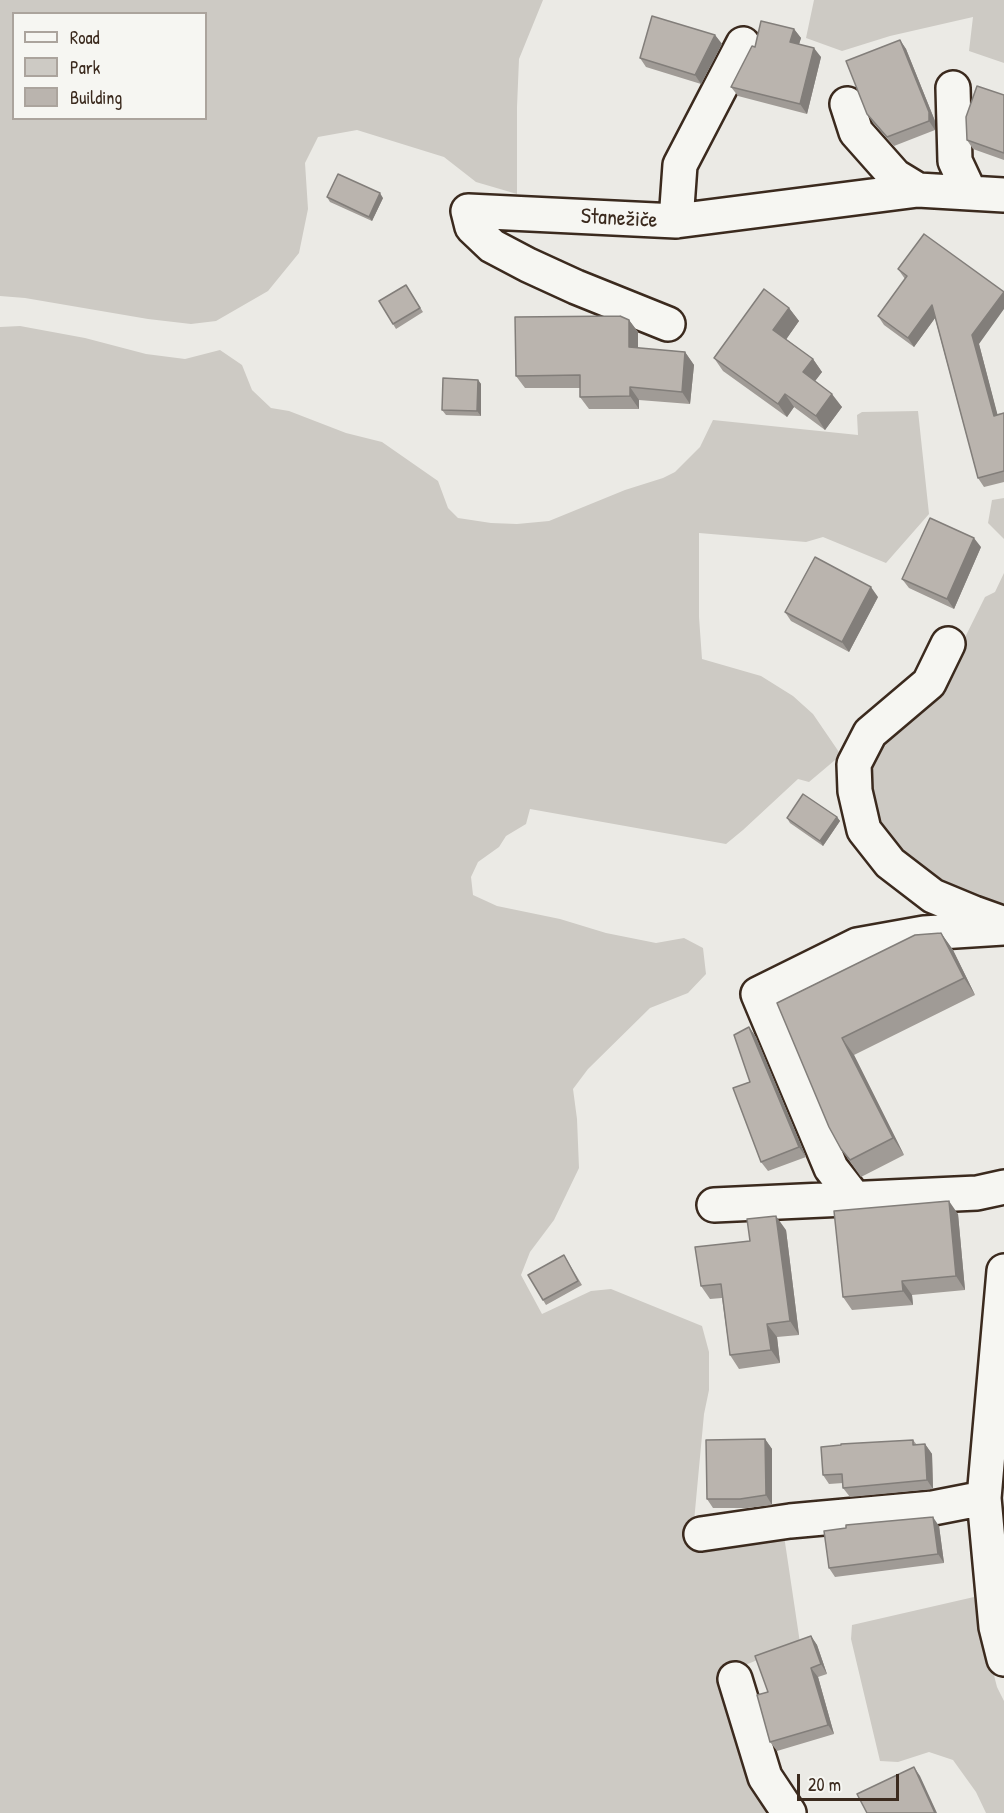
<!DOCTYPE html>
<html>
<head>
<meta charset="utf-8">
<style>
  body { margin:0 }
  #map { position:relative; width:1004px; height:1813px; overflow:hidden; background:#ebeae5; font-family:"Patrick Hand",sans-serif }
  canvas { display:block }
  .legend { position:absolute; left:12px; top:12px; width:195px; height:108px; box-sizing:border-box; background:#f6f6f2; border:2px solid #aba49d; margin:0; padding:8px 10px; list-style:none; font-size:18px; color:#3b2a1e }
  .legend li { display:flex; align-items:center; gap:12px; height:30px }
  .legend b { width:30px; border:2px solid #aba49d }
  .scale { position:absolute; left:797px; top:1774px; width:102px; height:27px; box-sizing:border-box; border:3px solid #3b2a1e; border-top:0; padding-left:8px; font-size:18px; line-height:21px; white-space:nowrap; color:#3b2a1e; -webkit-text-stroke:4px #f6f6f2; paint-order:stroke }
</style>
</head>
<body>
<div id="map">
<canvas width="1004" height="1813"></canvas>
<ul class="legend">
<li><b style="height:8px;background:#f6f6f2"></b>Road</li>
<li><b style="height:16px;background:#cdcac4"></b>Park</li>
<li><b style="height:16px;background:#bab4ae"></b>Building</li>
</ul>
<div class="scale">20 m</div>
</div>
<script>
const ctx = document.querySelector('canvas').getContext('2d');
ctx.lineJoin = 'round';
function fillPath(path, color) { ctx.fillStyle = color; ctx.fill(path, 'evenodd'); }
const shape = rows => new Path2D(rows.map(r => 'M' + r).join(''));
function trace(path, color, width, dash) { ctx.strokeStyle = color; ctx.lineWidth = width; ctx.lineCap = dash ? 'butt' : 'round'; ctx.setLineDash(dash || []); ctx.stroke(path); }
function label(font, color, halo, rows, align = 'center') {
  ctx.font = font + ' "Patrick Hand",sans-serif'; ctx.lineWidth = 4.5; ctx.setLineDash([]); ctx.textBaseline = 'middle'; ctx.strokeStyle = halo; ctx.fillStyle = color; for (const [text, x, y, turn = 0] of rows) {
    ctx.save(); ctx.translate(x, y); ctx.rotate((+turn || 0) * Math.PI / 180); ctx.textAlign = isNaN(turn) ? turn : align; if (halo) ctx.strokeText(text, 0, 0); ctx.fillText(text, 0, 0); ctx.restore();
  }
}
const green = shape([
  [0,0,543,0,519,59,517,107,517,194,476,182,444,157,357,130,318,137,305,163,308,209,299,253,268,291,216,321,191,324,148,319,25,298,0,296],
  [14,14,206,14,206,118,14,118],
  [814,0,1004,0,1004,63,969,51,973,17,890,36,842,51,806,38],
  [20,326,85,338,146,354,185,359,220,350,242,365,252,390,271,408,289,411,346,433,382,442,438,481,448,508,458,518,491,523,517,524,549,521,625,490,663,478,675,472,700,447,713,420,858,435,857,415,862,412,918,411,929,514,886,563,823,537,806,542,699,533,699,617,702,659,761,676,793,696,813,714,841,755,809,782,798,779,743,830,726,844,530,809,526,824,506,836,499,847,478,862,471,877,473,895,497,906,560,919,606,933,656,943,684,938,703,948,706,974,688,993,650,1008,588,1069,573,1089,577,1119,579,1168,554,1220,530,1252,521,1275,542,1314,591,1291,611,1289,702,1326,709,1352,709,1390,704,1414,692,1543,783,1529,800,1643,725,1673,751,1761,744,1771,774,1813,0,1813,0,327],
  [1004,498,1004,539,988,523,992,500],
  [1004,573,1004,912,945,891,882,843,863,767,872,744,937,694,985,597,995,592],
  [974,1597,997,1687,1004,1701,1004,1813,986,1813,976,1792,953,1760,929,1752,898,1762,880,1761,851,1639,852,1625]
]);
const minor = shape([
  [953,88,955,161,970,193],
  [847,104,856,132,895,176,918,190],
  [676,221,680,165,743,44],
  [668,324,576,287,528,265,492,246,472,227,468,211,676,221,918,190,1004,195],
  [948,644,929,683,870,733,854,764,855,791,864,830,890,863,933,896,974,913,1002,923],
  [855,1199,831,1168,758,994,857,945,924,933,1004,928],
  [714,1205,977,1193,1004,1187],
  [1004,1271,984,1498,996,1627,1004,1659],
  [701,1534,790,1521,933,1508,984,1498],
  [735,1679,765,1777,789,1813]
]);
const wall = shape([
  [794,29,801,38,799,44,821,57,807,114,738,96,731,87,755,47],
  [715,35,722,44,701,84,646,67,640,58],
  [900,40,906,49,935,121,935,130,894,146,874,124,867,114],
  [1004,95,1004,160,973,149,967,140],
  [327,197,383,198,372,221,330,202],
  [924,234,979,344,997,414,1004,413,1004,482,984,487,978,478,935,318,914,347,884,325,878,316,905,279,898,269],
  [406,285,423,312,396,329,393,324],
  [789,308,799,321,786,339,813,359,822,372,815,381,842,407,825,430,794,407,787,417,723,371,714,358],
  [629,320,638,332,638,348,685,352,694,365,690,404,639,400,639,409,589,409,580,397,580,388,525,388,516,376],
  [478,380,481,384,481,416,446,415,442,410],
  [981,547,954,609,909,588,902,579],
  [878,597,849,652,791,621,785,612],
  [837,817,840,821,823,846,790,823,787,818],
  [941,933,953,950,975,995,854,1055,904,1155,861,1177,841,1149,777,1003],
  [749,1027,756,1037,806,1157,768,1171,761,1162,750,1082],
  [958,1214,965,1290,912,1295,913,1305,852,1310,843,1297],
  [786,1230,799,1335,777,1337,780,1363,739,1369,730,1355,722,1298,710,1299,701,1286,750,1241],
  [567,1260,582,1285,546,1305,543,1300],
  [765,1439,772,1449,772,1505,747,1508,713,1508,707,1499],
  [913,1440,917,1445,925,1444,932,1454,933,1489,850,1497,843,1488,843,1483,829,1484,823,1475],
  [939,1526,944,1563,835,1577,829,1568],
  [811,1636,817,1645,827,1674,818,1677,834,1734,777,1751,770,1742,768,1692]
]);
const shadedWall = shape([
  [794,29,801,38,797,51,790,42],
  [715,35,722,44,701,84,695,75],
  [900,40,906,49,935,121,935,130,929,121],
  [814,48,821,57,807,114,800,104],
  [380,193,383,198,372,221,369,217],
  [1004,292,1004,309,979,344,1000,424,994,416,972,335],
  [932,305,938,314,914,347,908,338],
  [789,308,799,321,783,344,773,330],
  [629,320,638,332,638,360,629,347],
  [685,352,694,365,690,404,682,392],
  [813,359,822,372,812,385,803,372],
  [478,380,481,384,481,416,477,411],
  [630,387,639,400,639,409,630,396],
  [785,394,794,407,787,417,778,404],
  [832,394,842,407,825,430,816,416],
  [974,538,981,547,954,609,947,599],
  [871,587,878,597,849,652,842,642],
  [837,817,840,821,823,846,820,841],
  [941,933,953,950,975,995,964,978],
  [749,1027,756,1037,806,1157,799,1147],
  [842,1038,854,1055,904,1155,893,1138],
  [949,1201,958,1214,965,1290,956,1276],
  [776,1216,786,1230,799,1335,790,1321],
  [902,1281,912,1295,913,1305,903,1291],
  [767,1324,777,1337,780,1363,771,1350],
  [765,1439,772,1449,772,1505,766,1495],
  [925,1444,932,1454,933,1489,927,1480],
  [933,1517,939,1526,944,1563,938,1554],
  [811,1636,817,1645,827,1674,821,1664],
  [811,1668,818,1677,834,1734,828,1725],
  [914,1767,920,1776,937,1813,935,1813]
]);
const building = shape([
  [652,16,715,35,695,75,640,58,652,16],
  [761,21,794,29,790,42,814,48,800,104,731,87,752,46,755,47,761,21],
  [900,40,929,112,929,121,887,137,867,114,846,61,900,40],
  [977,86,1004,95,1004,153,967,140,966,117,977,86],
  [338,174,380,193,369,217,327,197,338,174],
  [924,234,1004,292,972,335,994,416,1004,413,1004,471,978,478,932,305,908,338,878,316,907,276,898,269,924,234],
  [406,285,420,308,393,324,379,301,406,285],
  [764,289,789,308,773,330,813,359,803,372,832,394,816,416,785,394,778,404,714,358,764,289],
  [620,316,629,320,629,347,685,352,682,392,630,387,630,396,580,397,580,375,516,376,515,317,620,316],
  [443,378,478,380,477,411,442,410,443,378],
  [930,518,974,538,947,599,902,579,930,518],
  [815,557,871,587,842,642,785,612,815,557],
  [803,794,837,817,820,841,787,818,803,794],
  [941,933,964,978,842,1038,893,1138,850,1160,841,1149,829,1127,777,1003,915,935,941,933],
  [749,1027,799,1147,761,1162,733,1088,750,1082,734,1035,749,1027],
  [949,1201,956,1276,902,1281,903,1291,843,1297,834,1211,949,1201],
  [776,1216,790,1321,767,1324,771,1350,730,1355,721,1284,701,1286,695,1247,750,1241,747,1219,776,1216],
  [564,1255,578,1281,543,1300,528,1275,564,1255],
  [765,1439,766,1495,740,1499,707,1499,706,1440,765,1439],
  [913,1440,913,1445,925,1444,927,1480,843,1488,842,1474,823,1475,821,1447,841,1445,841,1444,913,1440],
  [933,1517,938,1554,829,1568,824,1531,846,1528,846,1525,933,1517],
  [811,1636,821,1664,811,1668,828,1725,770,1742,757,1695,768,1692,755,1656,811,1636],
  [914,1767,935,1813,867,1813,857,1794,914,1767]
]);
const streetNames = [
  ["Stanežiče",619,219,3]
];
fillPath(green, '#cdcac4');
trace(minor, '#3b2a1e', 38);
trace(minor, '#f6f6f2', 33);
fillPath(wall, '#a09b96');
fillPath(shadedWall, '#827e7a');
fillPath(building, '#bab4ae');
trace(building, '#827e7a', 1.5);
label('22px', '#3b2a1e', '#f6f6f2', streetNames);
</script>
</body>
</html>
